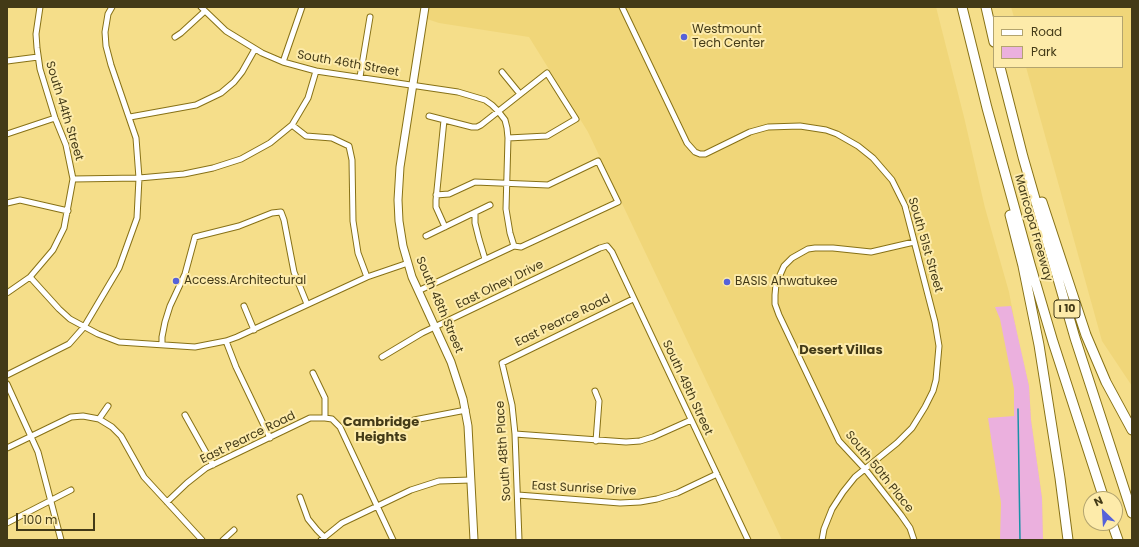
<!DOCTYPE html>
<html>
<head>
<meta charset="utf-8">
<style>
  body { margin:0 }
  #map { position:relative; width:1139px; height:547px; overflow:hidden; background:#f5de8a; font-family:Poppins,sans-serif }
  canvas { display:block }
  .frame { position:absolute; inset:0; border:8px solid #433a17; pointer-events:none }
  .legend { position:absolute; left:993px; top:16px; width:130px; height:52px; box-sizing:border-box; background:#fdebaa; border:1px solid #b3a46f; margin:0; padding:5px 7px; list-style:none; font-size:12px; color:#433a17 }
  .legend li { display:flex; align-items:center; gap:8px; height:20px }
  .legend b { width:20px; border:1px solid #b3a46f }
  .north { position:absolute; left:1083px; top:491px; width:40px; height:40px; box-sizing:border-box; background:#fdebaa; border:1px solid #b3a46f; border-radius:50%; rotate:335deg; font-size:11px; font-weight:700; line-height:16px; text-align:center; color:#433a17 }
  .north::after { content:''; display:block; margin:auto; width:14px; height:18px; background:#5662d9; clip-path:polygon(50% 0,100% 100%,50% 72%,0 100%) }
  .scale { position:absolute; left:16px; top:513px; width:79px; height:18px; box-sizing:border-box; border:2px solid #433a17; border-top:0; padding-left:5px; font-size:12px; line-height:14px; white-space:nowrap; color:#433a17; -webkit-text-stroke:3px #fdebaa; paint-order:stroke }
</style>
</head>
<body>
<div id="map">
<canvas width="1139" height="547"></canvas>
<div class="frame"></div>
<ul class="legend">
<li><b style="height:5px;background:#fff"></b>Road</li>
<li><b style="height:11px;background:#ebb0de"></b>Park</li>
</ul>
<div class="north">N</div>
<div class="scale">100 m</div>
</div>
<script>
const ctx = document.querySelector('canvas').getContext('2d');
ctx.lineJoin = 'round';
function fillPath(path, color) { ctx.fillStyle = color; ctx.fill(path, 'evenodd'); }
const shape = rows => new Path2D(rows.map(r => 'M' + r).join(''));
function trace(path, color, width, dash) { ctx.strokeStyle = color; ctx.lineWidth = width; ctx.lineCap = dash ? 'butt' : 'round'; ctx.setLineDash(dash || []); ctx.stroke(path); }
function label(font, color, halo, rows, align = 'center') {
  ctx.font = font + ' Poppins,sans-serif'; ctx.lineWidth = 4; ctx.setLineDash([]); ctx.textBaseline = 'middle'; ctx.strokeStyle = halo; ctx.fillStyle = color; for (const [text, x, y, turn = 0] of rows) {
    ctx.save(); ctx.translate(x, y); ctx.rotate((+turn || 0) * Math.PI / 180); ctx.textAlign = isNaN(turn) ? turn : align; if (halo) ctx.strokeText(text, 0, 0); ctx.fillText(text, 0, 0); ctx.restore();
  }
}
const built = shape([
  [425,7,936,7,964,117,985,208,1009,292,1018,339,1029,386,1031,420,1042,498,1043,540,782,540,588,132,529,37,439,23,424,18],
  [1011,7,1132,7,1132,386,1102,341,1026,67,1122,67,1122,17,1014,17]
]);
const green = shape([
  [1011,306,1029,386,1031,420,1042,498,1043,540,1000,540,1001,503,988,418,1014,416,1014,389,1000,319,995,307]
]);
const stream = shape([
  [1018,409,1020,540]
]);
const street = shape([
  [201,7,226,31,262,53,283,62,316,71,458,92,485,100,492,105,498,111,505,120,507,128,508,138,506,209,510,233,514,246],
  [622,7,687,143,695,152,700,154,705,154,750,132,768,127,800,126,826,130,837,134,858,146,873,158,892,180,905,206,935,322,939,346,936,380,933,391,925,407,912,428,897,443,855,477,843,492,832,509,824,529,822,540],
  [175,37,181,33,205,11],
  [7,61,38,57],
  [283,62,302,7],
  [502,72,520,94],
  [360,77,370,17],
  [429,116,472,127,477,127,481,125,547,73,576,119,547,136,508,138],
  [130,117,196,105,221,93,234,82,242,72,255,49],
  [444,120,436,200,436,207,445,227],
  [292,125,306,136,332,138,349,146,352,160,353,221,358,253,367,277],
  [7,134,55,118],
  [73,179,139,178,184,174,213,168,241,159,270,143,292,125,308,98,316,71],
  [436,195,449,194,475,182,548,185,598,161,618,202,521,247,514,246],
  [7,203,20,200,68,211],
  [475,213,475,223,479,239,485,259],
  [426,236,490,205],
  [30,277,59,309,70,319,98,334,119,342,195,347,226,341,237,337,367,277,408,263],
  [418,291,514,246],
  [7,293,30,277,53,250,64,228,73,179,66,145,55,118,40,69,37,48,36,34,40,7],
  [244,306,254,330],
  [226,341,236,367,270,438],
  [162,344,162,337,165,322,170,306,185,274,195,237,239,226,272,213,281,212,284,220,294,272,307,304],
  [382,357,422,333,600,248,607,246,612,252,748,540],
  [313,373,325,398,325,418,332,419,340,427,393,540],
  [7,375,69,344,84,327,119,268,137,218,139,178,136,138,111,65,106,46,105,32,108,14,112,7],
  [7,384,38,452,61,540],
  [595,391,599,401,596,441],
  [185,415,213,465],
  [99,419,108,406],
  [414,420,466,410],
  [515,434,626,442,640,441,653,437,691,420],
  [7,448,71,417,83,416,99,419,112,427,121,436,144,477,202,540],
  [518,495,620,503,640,502,657,499,677,493,717,474],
  [300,497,308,519,317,530,324,537],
  [167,502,187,483,206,468,310,418,325,418],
  [7,523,71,490],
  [223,540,234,530],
  [321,540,342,523,411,490,439,481,471,480],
  [519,540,515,434,512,405,502,363,633,299],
  [914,540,910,528,901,515,865,469,839,441,779,315,775,304,775,295,776,284,784,266,792,258,808,249,815,248,833,248,871,252,914,242]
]);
const secondary = shape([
  [425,7,400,167,398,200,399,221,403,246,412,277,451,362,463,399,468,426,474,540]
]);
const highway = shape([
  [962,7,987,108,1030,264,1053,342,1104,499],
  [986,7,994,42],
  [1000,67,1023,157,1075,338,1132,513],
  [1042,202,1086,335,1106,382,1132,430],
  [1010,215,1023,266,1039,345,1060,478,1068,540],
  [1112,523,1118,540]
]);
const markers = [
  [684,37,4,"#5662d9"],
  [176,281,4,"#5662d9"],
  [727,282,4,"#5662d9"]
];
const shields = [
  [1067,309,26]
];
const shieldNames = [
  ["I 10",1067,309]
];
const poiNames = [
  ["Westmount",692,30],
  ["Tech Center",692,44],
  ["Access.Architectural",184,281],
  ["BASIS Ahwatukee",735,282]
];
const streetNames = [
  ["South 46th Street",348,64,10],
  ["South 44th Street",64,111,73],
  ["Maricopa Freeway",1033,228,74],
  ["South 51st Street",925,245,74],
  ["East Olney Drive",500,285,-26],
  ["South 48th Street",439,305,67],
  ["East Pearce Road",563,321,-26],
  ["South 49th Street",687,388,65],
  ["East Pearce Road",248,438,-26],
  ["South 48th Place",504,451,-94],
  ["South 50th Place",879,472,51],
  ["East Sunrise Drive",584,489,3]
];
const neighbourhoodNames = [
  ["Desert Villas",841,351],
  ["Cambridge",381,423],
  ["Heights",381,438]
];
fillPath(built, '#f0d679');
fillPath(green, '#ebb0de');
trace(stream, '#1a92a8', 1.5);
trace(street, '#877116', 7);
trace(secondary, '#877116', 9);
trace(highway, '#877116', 11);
trace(street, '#fff', 5);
trace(secondary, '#fff', 7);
trace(highway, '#fff', 9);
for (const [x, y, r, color] of markers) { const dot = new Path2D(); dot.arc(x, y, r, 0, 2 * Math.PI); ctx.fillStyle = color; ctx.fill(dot); trace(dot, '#fdebaa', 1.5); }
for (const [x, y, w] of shields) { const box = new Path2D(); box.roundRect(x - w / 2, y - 9, w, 18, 3); ctx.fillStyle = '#fdebaa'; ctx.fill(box); trace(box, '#433a17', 1); }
label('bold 11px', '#433a17', null, shieldNames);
label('12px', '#433a17', '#fdebaa', poiNames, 'left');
label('12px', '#433a17', '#fdebaa', streetNames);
label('bold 13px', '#433a17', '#fdebaa', neighbourhoodNames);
</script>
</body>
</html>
